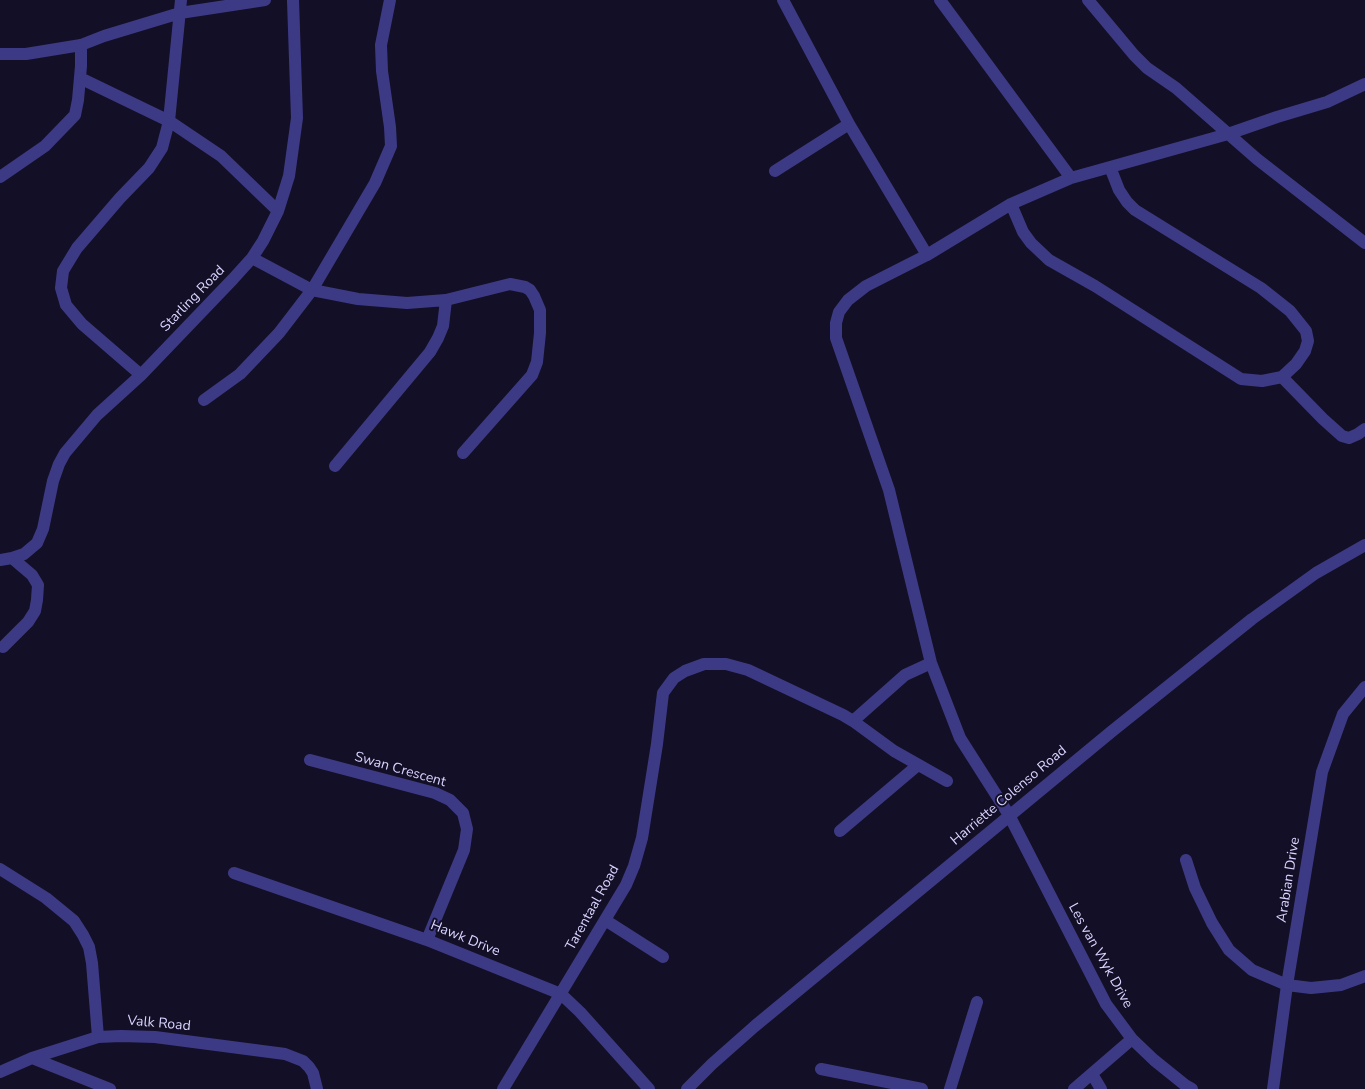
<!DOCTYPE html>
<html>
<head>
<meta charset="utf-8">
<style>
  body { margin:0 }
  canvas { display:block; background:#130f26 }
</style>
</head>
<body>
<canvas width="1365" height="1089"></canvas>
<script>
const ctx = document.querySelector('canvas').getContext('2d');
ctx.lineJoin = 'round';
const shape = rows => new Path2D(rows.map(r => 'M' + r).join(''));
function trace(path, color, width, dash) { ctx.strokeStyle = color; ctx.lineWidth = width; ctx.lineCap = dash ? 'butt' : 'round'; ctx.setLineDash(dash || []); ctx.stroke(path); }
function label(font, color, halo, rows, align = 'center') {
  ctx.font = font + ' "Nunito Sans",sans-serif'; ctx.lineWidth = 4; ctx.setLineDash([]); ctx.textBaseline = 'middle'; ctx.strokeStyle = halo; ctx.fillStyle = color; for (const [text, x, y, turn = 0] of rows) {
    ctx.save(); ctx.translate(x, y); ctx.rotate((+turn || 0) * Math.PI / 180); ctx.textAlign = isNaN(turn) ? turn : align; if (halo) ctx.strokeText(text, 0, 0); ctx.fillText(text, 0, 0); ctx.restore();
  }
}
const minor = shape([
  [783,0,849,124,927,255],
  [940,0,1071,178],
  [1088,0,1134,55,1147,68,1176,88,1257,159,1365,243],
  [0,54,26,54,81,45,104,36,180,13,265,0],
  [80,78,169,121,221,156,278,211],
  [775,171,849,124],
  [0,177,45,146,75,115,78,100,81,66,81,45],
  [1011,204,1023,232,1031,243,1049,260,1095,286,1241,379,1262,381,1282,377,1296,364,1305,351,1308,341,1306,331,1290,311,1261,288,1135,210,1127,202,1119,190,1110,167],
  [252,258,312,290,358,299,407,303,446,300,510,284,525,287,530,290,534,296,540,310,540,333,537,362,532,375,463,453],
  [141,375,82,324,66,305,61,288,63,271,77,248,120,198,149,168,162,148,169,121,181,0],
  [1282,377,1323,419,1342,436,1349,438,1358,434,1365,429],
  [204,400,240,374,279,333,312,290,375,183,391,146,390,127,382,71,381,45,390,0],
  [335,466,430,352,438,338,443,326,446,300],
  [0,560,12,558,24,554,37,543,43,529,53,481,59,464,65,453,97,415,141,375,233,279,252,258,263,241,278,211,289,176,297,118,293,0],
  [3,647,28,622,35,611,37,600,38,585,32,575,12,558],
  [853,721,894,751,947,781],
  [310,760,435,793,450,800,463,813,467,829,464,850,427,940],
  [840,831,918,765],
  [1186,860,1195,888,1212,923,1229,950,1252,970,1287,985,1311,988,1341,985,1365,976],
  [0,869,46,898,74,921,83,935,89,947,92,963,98,1037],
  [234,873,427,940,561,994,580,1012,649,1089],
  [605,920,663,957],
  [32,1058,110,1089],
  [821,1069,922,1089],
  [0,1072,32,1058,98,1037,121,1036,155,1037,285,1054,303,1061,309,1067,313,1073,317,1089],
  [1092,1074,1101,1089],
  [503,1089,626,885,634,866,642,838,657,744,663,693,674,678,685,671,704,664,726,664,748,670,843,715,853,721,905,675,931,663],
  [687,1089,712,1064,755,1026,1111,732,1252,619,1316,573,1365,545],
  [950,1089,977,1002],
  [1074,1089,1132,1039],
  [1192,1089,1185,1085,1154,1060,1132,1039,1106,1004,1009,815,960,738,931,663,889,490,836,338,836,323,839,312,848,300,866,286,927,255,1011,204,1071,178,1228,134,1277,117,1327,102,1365,84],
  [1273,1089,1287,985,1322,772,1343,714,1365,687]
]);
const streetNames = [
  ["Starling Road",193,299,-46],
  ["Swan Crescent",400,770,16],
  ["Harriette Colenso Road",1009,796,-40],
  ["Arabian Drive",1289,880,-81],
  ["Tarentaal Road",593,908,-61],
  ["Hawk Drive",465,939,22],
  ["Les van Wyk Drive",1100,956,61],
  ["Valk Road",159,1024,5]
];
trace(minor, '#3d3a85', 12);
label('14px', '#d9d4ff', '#130f26', streetNames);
</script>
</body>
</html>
